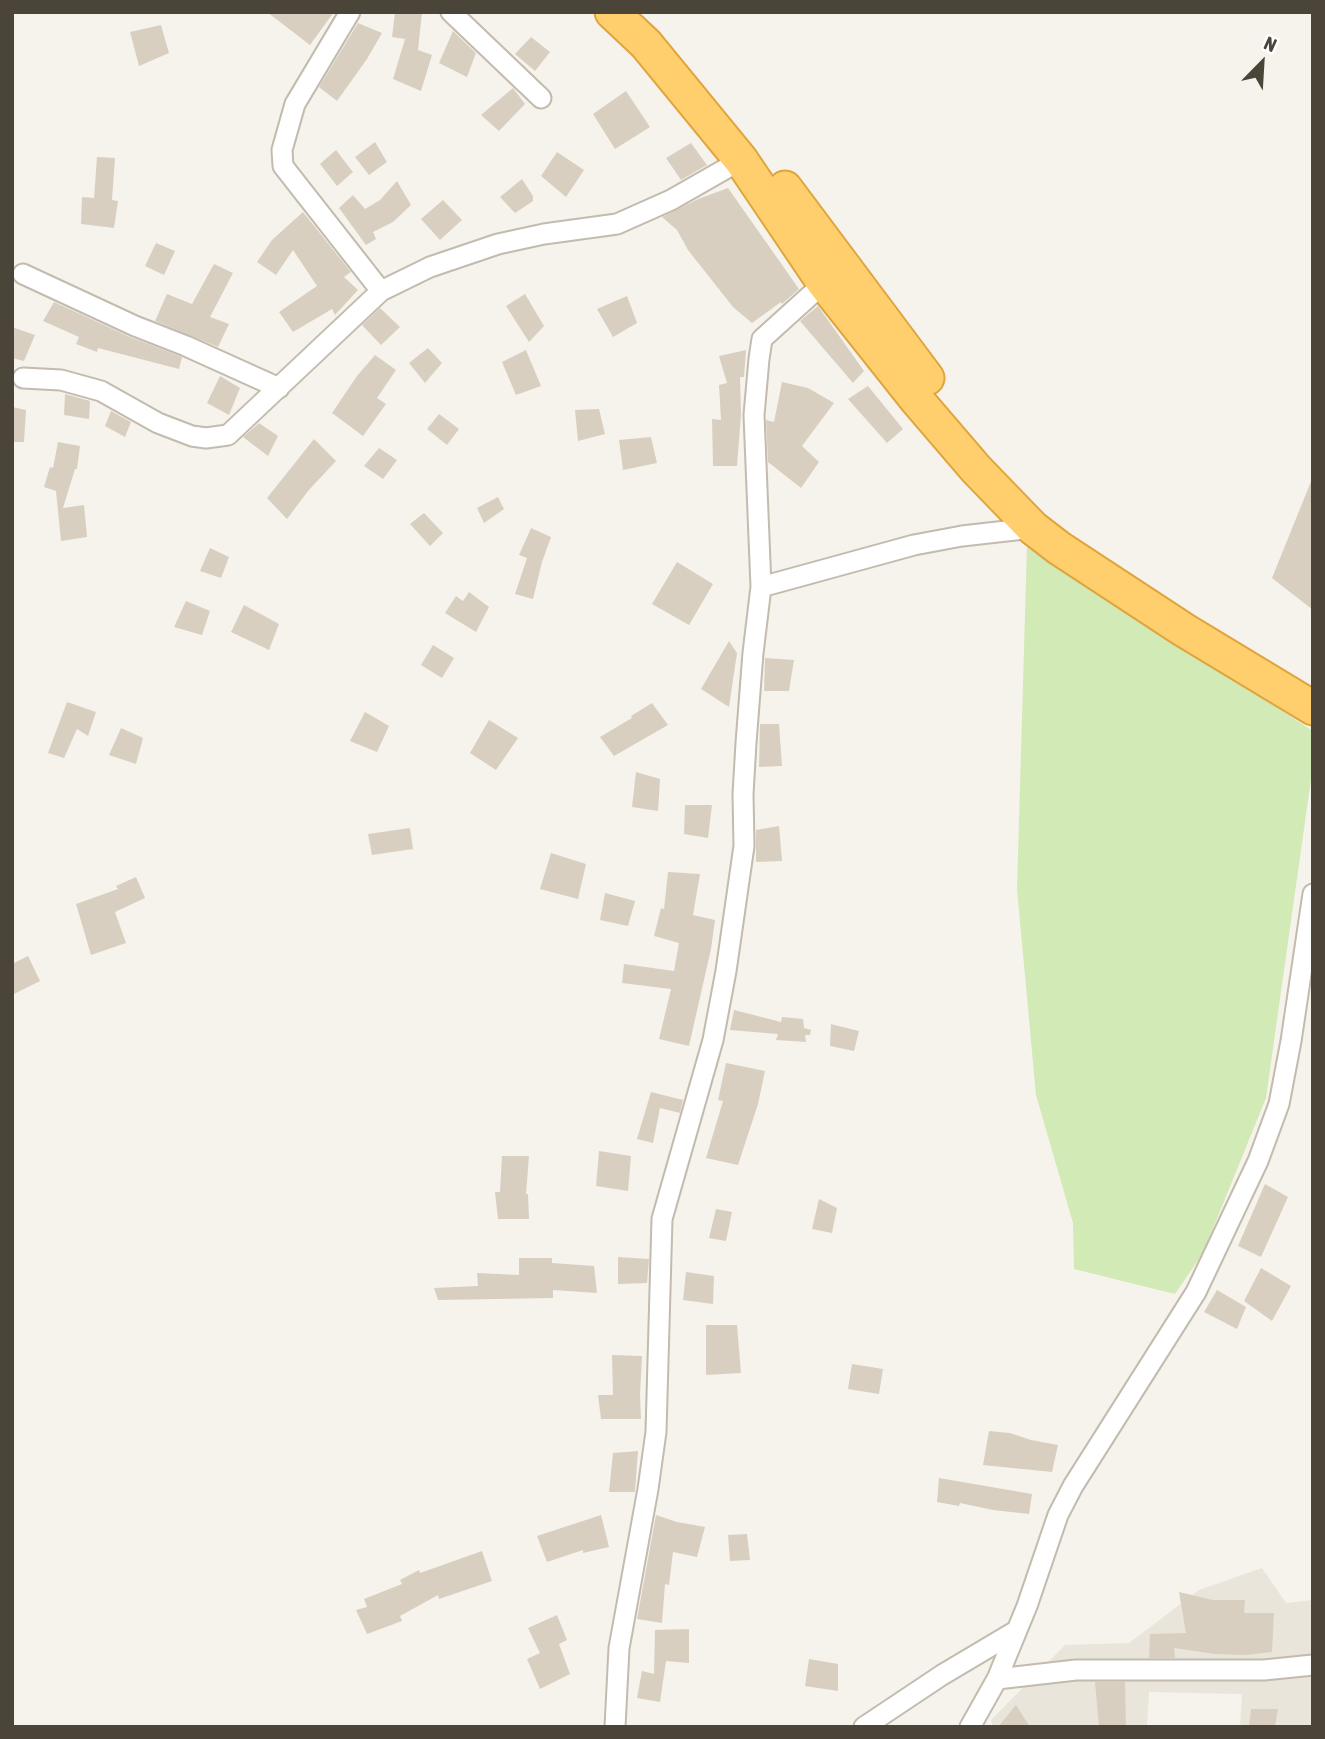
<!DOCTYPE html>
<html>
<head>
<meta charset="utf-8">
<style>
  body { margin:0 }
  #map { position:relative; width:1325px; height:1739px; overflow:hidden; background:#f6f3ec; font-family:"Asap Condensed",sans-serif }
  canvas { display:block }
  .frame { position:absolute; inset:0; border:14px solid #4b4439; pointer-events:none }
  .north { position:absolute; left:1227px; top:28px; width:70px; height:70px; -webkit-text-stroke:5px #fff; paint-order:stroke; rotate:24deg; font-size:19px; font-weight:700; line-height:28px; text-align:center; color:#4b4439 }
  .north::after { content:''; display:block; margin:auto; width:24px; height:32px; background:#4b4439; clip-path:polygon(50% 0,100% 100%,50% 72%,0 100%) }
</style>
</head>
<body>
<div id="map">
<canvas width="1325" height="1739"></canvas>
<div class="frame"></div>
<div class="north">N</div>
</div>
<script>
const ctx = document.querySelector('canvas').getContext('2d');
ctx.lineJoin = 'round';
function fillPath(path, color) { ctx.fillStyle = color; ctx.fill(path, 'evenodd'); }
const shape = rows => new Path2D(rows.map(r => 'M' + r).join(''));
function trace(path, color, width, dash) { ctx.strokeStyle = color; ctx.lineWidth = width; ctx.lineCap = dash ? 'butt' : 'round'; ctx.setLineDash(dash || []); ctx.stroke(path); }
const residential = shape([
  [1262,1568,1286,1603,1313,1600,1313,1727,1240,1727,1242,1694,1149,1692,1147,1727,993,1727,991,1720,1065,1645,1129,1643,1199,1590]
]);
const green = shape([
  [1027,546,1313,731,1313,765,1266,1098,1203,1253,1175,1294,1074,1269,1073,1223,1036,1095,1017,889]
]);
const building = shape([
  [267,12,334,12,310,45],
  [395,12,422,12,418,50,432,55,421,91,393,79,405,39,392,37],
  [358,23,382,33,367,59,337,101,319,87],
  [161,25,169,53,139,66,130,32],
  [453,31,476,53,467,77,439,63],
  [531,37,550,52,535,71,515,54],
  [513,88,525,104,499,131,481,115],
  [626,91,650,127,615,149,593,114],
  [375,142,387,162,369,175,355,157],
  [691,143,707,165,681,180,666,158],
  [336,150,353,172,337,186,320,164],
  [557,152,584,170,566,197,541,176],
  [97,157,115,158,112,200,118,201,114,228,81,224,82,197,94,198],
  [522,179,533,196,533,201,515,213,500,197],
  [397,181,411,205,393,222,373,232,376,239,366,245,339,208,353,195,365,209,380,200],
  [728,188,799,289,782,304,781,302,752,323,733,307,688,250,677,230,662,217,698,199],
  [443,200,462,220,440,240,421,219],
  [303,212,351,272,344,277,358,290,335,315,332,309,293,332,279,312,317,286,293,250,276,275,257,262,272,240],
  [156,243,175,251,164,275,145,266],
  [214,264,233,273,210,317,229,324,218,347,155,321,167,294,192,304],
  [525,294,544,326,529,342,506,306],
  [627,296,637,323,613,337,597,309],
  [54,302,130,337,182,357,179,369,98,348,97,352,76,344,79,337,43,321],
  [818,306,864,371,853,383,800,321],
  [380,308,400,327,381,345,362,325],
  [12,327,35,335,24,361,12,358],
  [428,348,442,363,425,383,409,363],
  [526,350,541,386,516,395,502,362],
  [746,350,744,377,740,377,741,414,737,466,713,466,712,419,721,420,719,385,727,383,719,356],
  [375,355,396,370,377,398,386,404,363,436,332,413,357,376],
  [220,376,240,388,229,415,207,403],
  [782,382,808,388,834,403,802,446,819,462,801,488,768,462,766,420,774,422],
  [868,386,903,429,887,443,848,399],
  [65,394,90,401,89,419,64,415],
  [12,407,26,410,24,442,12,442],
  [599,409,605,434,578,441,575,410],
  [111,411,131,422,125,437,105,426],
  [439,414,459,429,447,445,427,429],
  [259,423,278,436,268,456,243,437],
  [651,437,657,463,623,470,619,440],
  [314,439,336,461,308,491,287,519,267,498],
  [58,442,80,446,77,469,75,469,63,508,84,505,87,537,61,541,56,491,44,487,50,467,53,468],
  [379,448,397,460,383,479,364,466],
  [1312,479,1313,479,1313,610,1272,578],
  [498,497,504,509,484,523,477,508],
  [424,513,443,533,430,546,410,524],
  [531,528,551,537,542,562,533,599,515,594,527,558,519,555],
  [210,548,229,557,221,578,200,571],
  [677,562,713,584,689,625,652,604],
  [469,592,489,607,476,632,445,613,456,596,463,601],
  [186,601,210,611,202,635,174,627],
  [244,605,279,624,269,650,231,632],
  [729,641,737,653,729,707,701,689],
  [433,645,454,658,442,678,421,665],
  [765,658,794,660,789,691,764,691],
  [67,702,96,712,88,736,77,729,64,758,48,753],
  [652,703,668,725,614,756,600,737,632,718,631,716],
  [365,712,389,726,377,752,350,741],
  [489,720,518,738,496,770,470,753],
  [760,724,779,724,782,766,759,767],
  [121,728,143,738,136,764,109,755],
  [636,772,660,779,658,811,632,807],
  [685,805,712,805,708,838,684,834],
  [779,826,782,861,756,862,756,830],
  [410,828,413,849,372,855,368,834],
  [551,853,586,864,578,899,540,889],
  [668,872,700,874,693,915,715,920,711,949,689,1046,659,1039,671,989,622,983,624,964,674,971,679,943,654,936,661,908,664,909],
  [136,877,145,898,115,912,126,943,91,955,76,904,118,889,116,886],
  [605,893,635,901,628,926,600,920],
  [28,956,40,981,12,995,12,964],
  [734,1010,781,1022,782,1017,803,1019,804,1028,811,1030,810,1035,805,1035,806,1042,776,1040,778,1034,730,1030],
  [831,1024,859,1031,854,1051,830,1046],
  [726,1063,765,1071,758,1104,738,1165,706,1158,723,1101,718,1100],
  [651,1092,683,1100,680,1113,660,1108,653,1143,637,1139],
  [599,1151,631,1156,628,1191,596,1186],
  [502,1156,529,1156,526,1194,528,1194,529,1219,498,1219,495,1192,500,1192],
  [1265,1184,1288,1197,1261,1257,1238,1246],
  [819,1199,837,1208,832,1233,812,1229],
  [716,1209,732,1212,726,1241,709,1238],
  [618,1257,649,1259,647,1283,618,1284],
  [519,1258,552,1258,552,1263,594,1266,597,1293,553,1290,553,1298,438,1300,434,1288,478,1286,477,1273,519,1275],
  [1261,1268,1291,1286,1272,1321,1244,1301],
  [686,1272,714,1276,713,1304,683,1300],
  [1217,1290,1246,1307,1237,1329,1204,1312],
  [706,1325,737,1325,741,1373,706,1375],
  [612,1355,642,1356,640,1395,641,1419,601,1419,598,1395,613,1395],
  [852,1364,883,1369,879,1394,848,1389],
  [989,1431,1010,1433,1031,1440,1058,1445,1052,1472,983,1465],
  [638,1451,635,1492,609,1492,613,1453],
  [939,1478,1032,1494,1029,1514,993,1510,960,1503,959,1506,937,1502],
  [601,1515,609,1547,583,1553,583,1550,547,1562,537,1536],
  [656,1515,677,1522,705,1527,697,1557,673,1552,669,1585,665,1584,662,1623,637,1619],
  [747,1534,750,1560,730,1561,728,1535],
  [482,1551,492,1581,439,1599,438,1595,400,1616,402,1621,367,1634,356,1610,367,1607,364,1599,402,1584,400,1580,419,1570,420,1573],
  [1179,1592,1213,1600,1245,1600,1244,1613,1274,1613,1272,1652,1246,1655,1215,1654,1174,1648,1175,1658,1149,1658,1150,1634,1186,1633],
  [557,1615,567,1640,559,1644,570,1674,540,1689,527,1659,540,1653,528,1628],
  [689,1629,689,1663,666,1661,660,1702,637,1698,642,1671,654,1674,655,1630],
  [809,1659,838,1664,838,1691,805,1686],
  [1095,1682,1125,1682,1126,1727,1099,1727],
  [1016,1705,1030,1727,998,1727],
  [1251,1709,1278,1709,1275,1727,1249,1727]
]);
const street = shape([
  [350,12,295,104,282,150,283,166,381,291],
  [451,12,541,98],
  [23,274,135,326,186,346,279,388],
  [23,378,61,380,101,391,158,423,192,436,206,438,228,435,381,291,430,267,498,244,544,234,617,224,671,200,741,160],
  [761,587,914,545,962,536,1033,528],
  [997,1679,1076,1670,1264,1670,1313,1665],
  [615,1727,619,1648,648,1489,656,1432,662,1219,713,1040,726,971,744,846,743,794,746,743,753,653,761,587,754,415,759,359,762,339,824,283],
  [864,1727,942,1675,1016,1631],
  [970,1727,997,1679,1027,1606,1058,1515,1073,1486,1196,1292,1258,1161,1279,1104,1291,1041,1313,894]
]);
const highway = shape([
  [612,12,646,44,741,160,824,283,916,399,976,469,1033,528,1059,548,1184,630,1313,708],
  [785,188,927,378]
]);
fillPath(residential, '#eae5da');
fillPath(green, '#d2eab5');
fillPath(building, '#d8cfc1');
trace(street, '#c2bbae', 23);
trace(highway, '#e0a43c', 37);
trace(street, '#fff', 19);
trace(highway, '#ffcf6e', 33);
</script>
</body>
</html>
